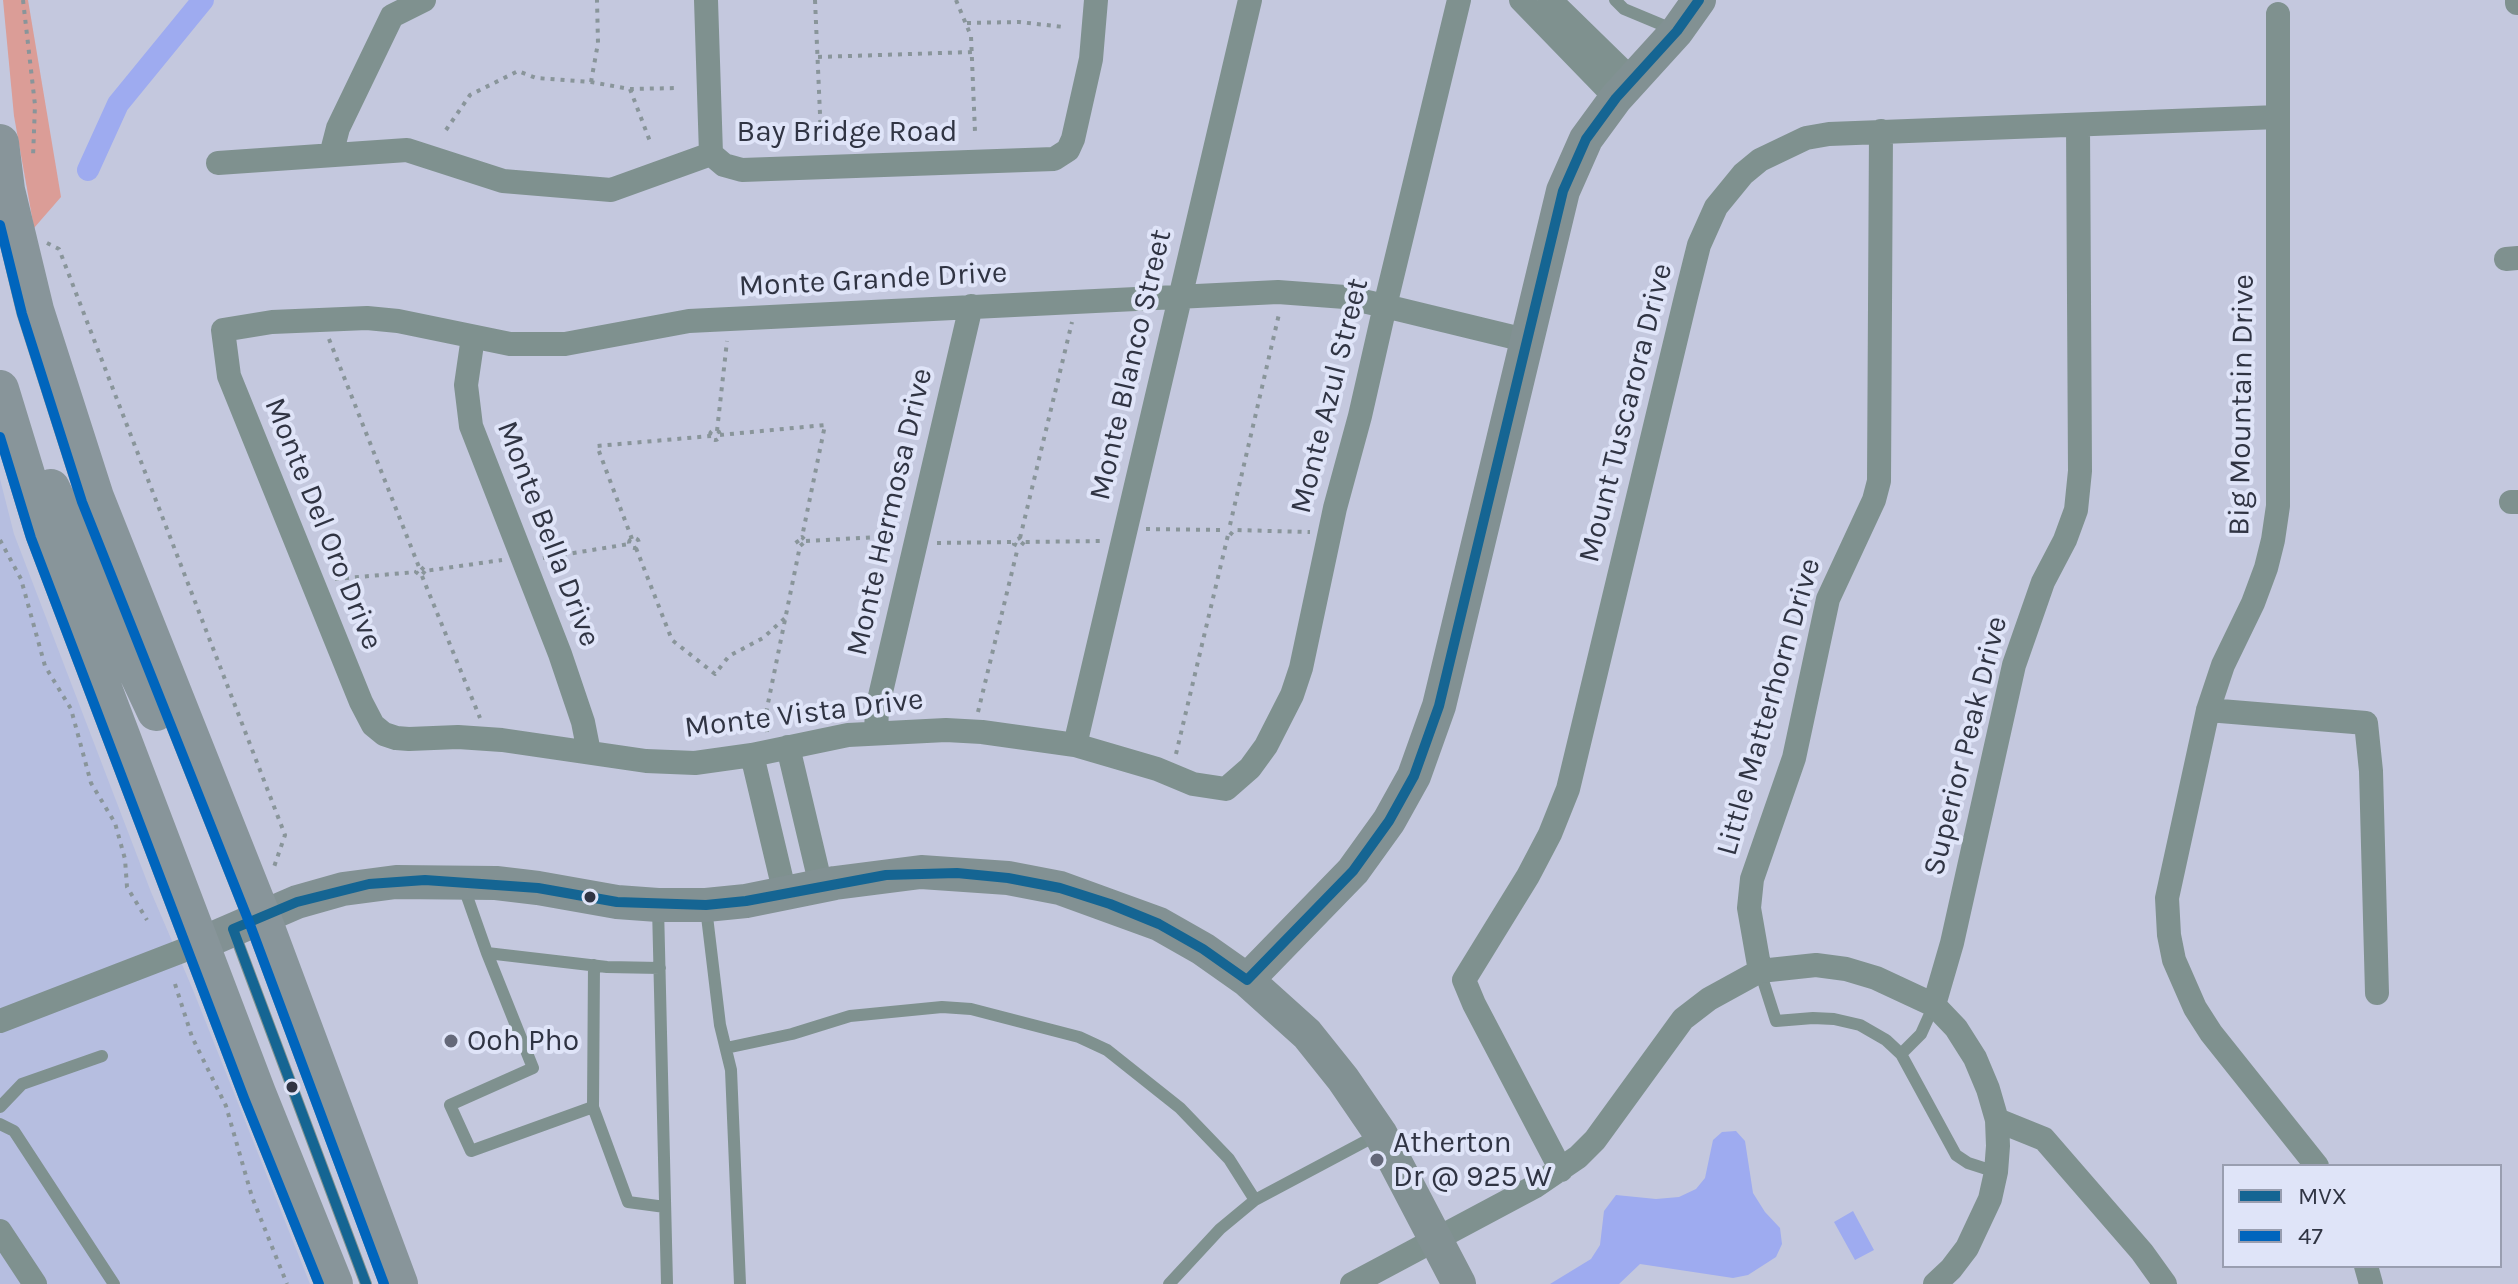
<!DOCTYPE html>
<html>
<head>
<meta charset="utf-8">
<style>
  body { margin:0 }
  #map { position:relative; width:2518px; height:1284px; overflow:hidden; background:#c4c8de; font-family:Karla,sans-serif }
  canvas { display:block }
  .legend { position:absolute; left:2222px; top:1164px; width:280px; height:104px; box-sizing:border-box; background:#dfe4f8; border:2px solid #999eb0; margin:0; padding:10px 14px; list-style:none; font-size:24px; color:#303443 }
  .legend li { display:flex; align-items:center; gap:16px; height:40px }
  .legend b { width:40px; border:2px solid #999eb0 }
</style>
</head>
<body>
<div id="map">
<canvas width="2518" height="1284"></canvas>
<ul class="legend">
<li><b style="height:10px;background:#156593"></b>MVX</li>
<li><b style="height:10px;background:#0065bd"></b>47</li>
</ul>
</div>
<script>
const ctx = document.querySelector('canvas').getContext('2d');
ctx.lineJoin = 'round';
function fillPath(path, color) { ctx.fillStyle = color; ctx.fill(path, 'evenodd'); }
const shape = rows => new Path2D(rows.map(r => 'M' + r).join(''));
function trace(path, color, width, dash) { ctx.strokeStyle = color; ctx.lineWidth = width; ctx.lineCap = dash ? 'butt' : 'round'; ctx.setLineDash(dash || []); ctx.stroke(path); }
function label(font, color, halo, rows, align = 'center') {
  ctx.font = font + ' Karla,sans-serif'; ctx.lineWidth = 8; ctx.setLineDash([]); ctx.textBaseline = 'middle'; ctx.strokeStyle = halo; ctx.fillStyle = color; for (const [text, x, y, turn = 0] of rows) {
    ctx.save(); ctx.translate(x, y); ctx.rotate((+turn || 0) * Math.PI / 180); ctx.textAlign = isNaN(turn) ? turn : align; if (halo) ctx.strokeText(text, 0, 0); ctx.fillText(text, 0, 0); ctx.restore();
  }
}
const built = shape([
  [0,479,14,534,151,892,193,990,310,1284,0,1284]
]);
const green = shape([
  [3,0,28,0,61,197,34,228,14,116]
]);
const water = shape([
  [1736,1131,1745,1141,1753,1193,1765,1212,1780,1228,1782,1244,1776,1257,1748,1275,1733,1278,1640,1264,1619,1284,1550,1284,1591,1259,1600,1245,1604,1211,1616,1195,1656,1199,1679,1197,1696,1189,1705,1178,1713,1140,1722,1132],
  [1853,1211,1874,1250,1855,1260,1834,1222]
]);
const canal = shape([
  [88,170,118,104,203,0]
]);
const path = shape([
  [23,0,35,105,33,157],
  [815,0,821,137],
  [956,0,971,36,975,132],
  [967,23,1019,22,1064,27],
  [818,57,972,52],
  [591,82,598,43,597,0],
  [630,89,651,144],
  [446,130,470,95,518,71,536,78,591,82,630,89,678,88],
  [47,243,59,249,285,835,274,867],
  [329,339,419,567],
  '710 435a5 5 0 1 1 10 0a5 5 0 1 1-10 0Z',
  [717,431,727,341],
  [720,435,825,425,802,537],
  [1230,525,1279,314],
  [1146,529,1225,530],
  [1230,535,1234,530,1310,532],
  [1020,538,1072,322],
  '629 543a5 5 0 1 1 10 0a5 5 0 1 1-10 0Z',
  [632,539,597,446,711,436],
  [0,540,21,579,45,666,71,709,91,783,115,823,125,859,127,887,147,920],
  [806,541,897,536],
  [1024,542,1020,547,1014,544,1015,540,1020,538,1024,542,1100,541],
  [937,543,1014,542],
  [636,548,672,640,715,674,729,656,763,638,785,618],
  [543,558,629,544],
  [425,571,421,576,416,572,421,567,425,571,502,560],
  [422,576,480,718],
  [335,579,416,572],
  [978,712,1018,547],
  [767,732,765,718,800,546,806,541,802,537,796,540,800,546],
  [1176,754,1228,535],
  [175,984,192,1037,226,1106,252,1197,287,1284]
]);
const lane = shape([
  [1615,0,1624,9,1672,29],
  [463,885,487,953,607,967,660,968],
  [658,907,667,1284],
  [706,908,720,1025,731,1070,740,1284],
  [234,932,366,1284],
  [487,953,533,1068,450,1105,471,1151,593,1107,594,965],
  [1760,971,1776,1021,1813,1018,1834,1019,1860,1025,1886,1040,1901,1054,1956,1155,1968,1163,1996,1172],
  [726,1048,792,1034,850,1016,942,1007,971,1009,1079,1037,1107,1050,1180,1108,1229,1159,1255,1200],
  [1901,1054,1921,1034,1934,1005],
  [0,1107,22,1084,102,1056],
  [593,1107,628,1202,665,1207],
  [0,1124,14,1131,114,1284],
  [1169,1284,1220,1229,1255,1200,1379,1134]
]);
const street = shape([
  [706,0,711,154],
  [1459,0,1385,306,1360,416,1335,508,1301,668,1292,695,1266,746,1250,768,1226,789,1193,784,1157,769,1075,745,982,732,946,730,848,735,752,755,695,763,646,761,502,740,458,737,409,739,396,738,384,734,373,725,361,702,229,376,223,330,272,322,367,318,398,321,510,344,565,344,689,321,1278,292,1345,297,1385,306,1525,340],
  [1521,0,1616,98],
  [1550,0,1632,80],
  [2517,0,2517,3],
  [2278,14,2278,506,2273,540,2266,568,2253,603,2223,665,2208,710,2167,898,2169,935,2174,960,2195,1008,2211,1033,2317,1166],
  [331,155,338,128,392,16,424,0],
  [218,163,407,150,503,181,611,190,711,154,724,165,742,170,1054,159,1068,150,1073,139,1091,59,1096,0],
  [2506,259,2518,258],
  [473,337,466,385,471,426,560,654,583,722,589,752],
  [2511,502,2518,502],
  [2208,710,2366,723,2371,771,2377,993],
  [876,732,877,709,971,306],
  [1075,745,1250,0],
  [788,747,821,886],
  [752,755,785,894],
  [1760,971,1749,908,1752,879,1794,758,1828,599,1874,500,1879,481,1881,131],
  [1934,1005,1952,943,2014,665,2043,582,2065,540,2076,510,2080,471,2078,125],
  [0,1021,200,944],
  [1997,1120,2044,1139,2142,1252,2165,1284],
  [1561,1170,1474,1004,1464,980,1528,876,1550,834,1568,789,1686,297,1699,245,1716,207,1743,174,1760,160,1806,138,1829,134,2278,117],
  [0,1231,35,1284],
  [2366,1266,2371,1284],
  [1352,1284,1534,1187,1578,1157,1595,1140,1683,1019,1709,999,1760,971,1816,965,1846,969,1876,978,1934,1005,1956,1028,1975,1058,1988,1089,1997,1120,1998,1146,1996,1172,1990,1199,1967,1248,1951,1269,1935,1284]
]);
const secondary = shape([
  [200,944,297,902,343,889,396,882,496,883,538,888,617,902,658,905,706,905,746,901,835,883,921,872,1008,878,1060,888,1159,924,1203,949,1247,980,1307,1034,1343,1079,1380,1133,1459,1284],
  [1247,980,1353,871,1389,821,1414,776,1439,706,1563,191,1586,139,1616,98,1677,31,1699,0]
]);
const primary = shape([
  [0,143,6,190,35,310,95,497,262,917,399,1284],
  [0,389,44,533,257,1093,334,1284],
  [51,488,156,712]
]);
const bus1 = shape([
  [1247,980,1353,871,1389,821,1414,776,1439,706,1563,191,1586,139,1616,98,1677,31,1699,0],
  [366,1284,233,929,297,902,369,884,425,880,538,888,617,902,706,905,746,901,886,875,957,873,1008,878,1060,888,1110,904,1159,924,1203,949,1247,980]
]);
const bus2 = shape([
  [0,225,22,314,82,502,249,922,384,1284],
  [0,437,31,538,244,1098,319,1284]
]);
const markers = [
  [590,897,7,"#303443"],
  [451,1041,8,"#646879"],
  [292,1087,7,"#303443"],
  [1377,1160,8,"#646879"]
];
const streetNames = [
  ["Bay Bridge Road",847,132],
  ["Monte Grande Drive",873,280,-3],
  ["Monte Blanco Street",1131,365,-77],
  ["Monte Azul Street",1330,396,-76],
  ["Big Mountain Drive",2242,405,-89],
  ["Mount Tuscarora Drive",1626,413,-76],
  ["Monte Hermosa Drive",890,512,-77],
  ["Monte Del Oro Drive",323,524,68],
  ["Monte Bella Drive",548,534,69],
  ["Little Matterhorn Drive",1769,707,-74],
  ["Monte Vista Drive",804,714,-7],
  ["Superior Peak Drive",1966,746,-76]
];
const poiNames = [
  ["Ooh Pho",467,1041],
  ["Atherton",1393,1143],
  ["Dr @ 925 W",1393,1177]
];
fillPath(built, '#b6bee0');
fillPath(green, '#db9d97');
fillPath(water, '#9eabf0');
trace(canal, '#9eabf0', 22);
trace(path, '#89959a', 4, [4, 6]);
trace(lane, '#7f918f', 12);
trace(street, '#7f918f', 24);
trace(secondary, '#829193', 34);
trace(primary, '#88959a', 38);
trace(bus1, '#156593', 10);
trace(bus2, '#0065bd', 10);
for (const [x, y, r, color] of markers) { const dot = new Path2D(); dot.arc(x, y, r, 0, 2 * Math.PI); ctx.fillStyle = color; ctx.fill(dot); trace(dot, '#dfe4f8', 3); }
label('30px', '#303443', '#dfe4f8', streetNames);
label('30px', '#303443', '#dfe4f8', poiNames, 'left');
</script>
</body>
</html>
